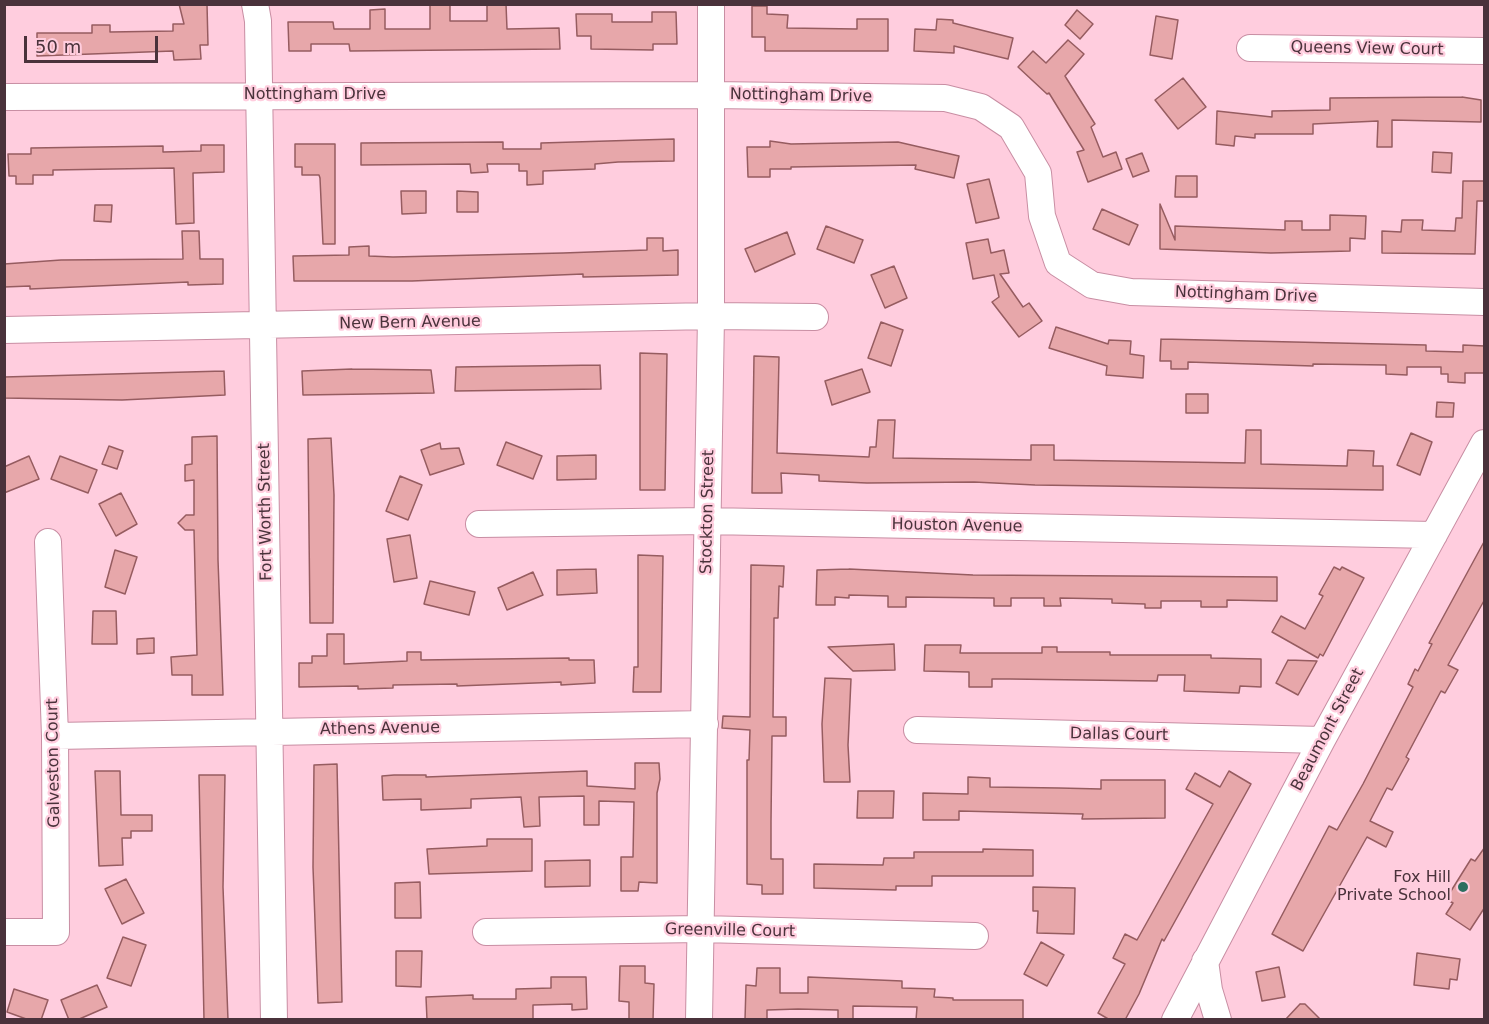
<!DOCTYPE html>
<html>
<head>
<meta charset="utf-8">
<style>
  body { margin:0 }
  #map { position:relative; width:1489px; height:1024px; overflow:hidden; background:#ffcdde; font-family:"DejaVu Sans",sans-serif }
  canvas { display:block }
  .frame { position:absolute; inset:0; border:6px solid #4a323b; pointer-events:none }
  .scale { position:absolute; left:24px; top:36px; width:134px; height:27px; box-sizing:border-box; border:3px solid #4a323b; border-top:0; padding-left:8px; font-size:18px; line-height:21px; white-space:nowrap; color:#4a323b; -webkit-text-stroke:4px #ffcdde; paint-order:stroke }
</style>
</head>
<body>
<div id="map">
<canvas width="1489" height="1024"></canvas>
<div class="frame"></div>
<div class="scale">50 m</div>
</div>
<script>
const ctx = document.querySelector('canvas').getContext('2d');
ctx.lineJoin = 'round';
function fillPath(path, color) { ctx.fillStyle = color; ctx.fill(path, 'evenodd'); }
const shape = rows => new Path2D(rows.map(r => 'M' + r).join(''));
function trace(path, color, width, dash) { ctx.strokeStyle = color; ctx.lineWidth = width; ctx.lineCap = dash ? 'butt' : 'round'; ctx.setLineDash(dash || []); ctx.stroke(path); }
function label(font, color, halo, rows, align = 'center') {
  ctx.font = font + ' "DejaVu Sans",sans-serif'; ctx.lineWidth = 4.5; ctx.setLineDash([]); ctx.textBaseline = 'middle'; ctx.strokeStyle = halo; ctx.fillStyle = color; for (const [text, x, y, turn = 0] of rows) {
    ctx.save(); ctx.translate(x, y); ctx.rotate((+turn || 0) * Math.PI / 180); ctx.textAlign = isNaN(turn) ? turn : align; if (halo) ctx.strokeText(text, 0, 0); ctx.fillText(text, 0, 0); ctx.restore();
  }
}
const building = shape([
  [179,4,207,4,208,45,200,45,201,59,174,60,173,51,37,56,37,33,92,33,92,25,110,25,110,32,173,31,173,24,184,24,179,4],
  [430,4,450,4,450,21,487,21,487,4,506,4,507,29,559,28,560,49,350,51,349,44,311,44,311,51,289,51,288,22,333,22,334,29,370,29,370,10,385,9,385,29,430,29,430,4],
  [752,6,767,6,767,14,788,15,787,28,857,29,857,19,888,19,888,51,765,51,765,37,752,37,752,6],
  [1077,10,1093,24,1080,39,1065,25,1077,10],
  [652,12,676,12,677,44,653,44,653,50,591,49,591,36,577,36,576,14,612,14,612,22,652,22,652,12],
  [1156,16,1178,20,1172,59,1150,55,1156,16],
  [937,19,953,20,953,23,1013,38,1008,59,954,46,954,53,914,51,915,29,936,30,937,19],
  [1068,40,1084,54,1065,76,1095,124,1091,127,1103,157,1116,152,1122,169,1088,182,1077,152,1084,150,1049,93,1047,94,1018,67,1033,51,1046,63,1068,40],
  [1183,78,1206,107,1178,129,1155,100,1183,78],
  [1462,97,1481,100,1481,122,1392,120,1392,147,1377,147,1378,121,1313,124,1313,134,1255,134,1255,138,1235,136,1234,146,1216,144,1217,111,1272,117,1272,111,1330,110,1330,98,1462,97],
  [674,139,674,161,618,162,595,164,595,169,543,171,543,184,527,185,527,171,519,171,519,164,487,164,488,172,471,173,470,164,361,165,361,143,503,142,503,149,541,149,541,143,674,139],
  [770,141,791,144,898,142,959,156,954,178,915,169,916,165,791,167,791,169,770,169,770,177,748,177,747,147,770,147,770,141],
  [295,144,335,144,335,244,323,244,320,178,319,175,302,175,302,167,295,167,295,144],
  [201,145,224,145,224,172,193,173,194,223,176,224,174,168,53,170,53,175,33,175,33,184,16,184,16,176,9,176,8,154,31,154,31,148,163,146,163,152,201,151,201,145],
  [1433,152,1452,153,1451,173,1432,172,1433,152],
  [1142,153,1149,171,1133,177,1126,159,1142,153],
  [1176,176,1197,176,1197,197,1175,197,1176,176],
  [989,179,999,218,976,223,967,184,989,179],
  [1463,181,1484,181,1484,201,1477,201,1475,254,1382,253,1382,231,1401,232,1402,220,1423,220,1422,230,1455,231,1456,218,1462,218,1463,181],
  [401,191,426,191,426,213,402,214,401,191],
  [457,191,478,192,478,212,457,212,457,191],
  [1160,204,1175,240,1175,226,1285,230,1285,221,1302,221,1302,230,1330,230,1330,215,1366,216,1365,239,1350,238,1350,251,1271,253,1160,249,1160,204],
  [95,205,112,205,111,222,94,221,95,205],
  [1102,209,1138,225,1129,245,1093,229,1102,209],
  [826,226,863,240,854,263,817,249,826,226],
  [182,231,199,231,200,259,223,259,223,284,188,285,188,282,30,289,30,286,4,287,4,264,61,260,183,259,182,231],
  [787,232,795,254,755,272,745,249,787,232],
  [647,238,663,238,663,251,678,250,678,275,583,277,583,274,412,281,294,281,293,256,349,255,349,247,369,246,369,256,393,257,563,253,647,250,647,238],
  [988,239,991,253,1004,250,1009,273,1000,274,1023,307,1029,303,1042,321,1019,337,992,302,999,297,994,275,973,279,966,243,988,239],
  [894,266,907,298,885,308,871,275,894,266],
  [881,322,903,330,891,366,868,358,881,322],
  [1056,327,1108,344,1109,340,1131,341,1130,354,1144,356,1143,378,1106,375,1107,366,1049,348,1056,327],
  [1161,339,1426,345,1426,351,1463,352,1463,345,1485,346,1485,373,1465,373,1465,383,1448,382,1448,374,1441,374,1441,367,1407,367,1407,375,1386,374,1386,365,1313,364,1313,366,1188,362,1188,369,1171,369,1171,361,1160,361,1161,339],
  [640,353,667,354,665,490,640,490,640,353],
  [754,356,779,357,777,453,869,457,870,447,876,447,878,420,895,420,893,458,1031,460,1031,445,1054,445,1054,460,1245,463,1246,430,1261,430,1261,464,1347,466,1348,450,1374,451,1373,466,1383,466,1383,490,1035,485,974,482,867,483,819,481,819,475,781,473,782,493,752,493,754,356],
  [600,365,601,389,455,391,456,367,600,365],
  [352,369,431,370,434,393,303,395,302,371,352,369],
  [862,369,870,392,832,405,825,381,862,369],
  [224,371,225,395,122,400,4,398,4,377,224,371],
  [1186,394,1208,394,1208,413,1186,413,1186,394],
  [1437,402,1454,403,1453,417,1436,417,1437,402],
  [1411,433,1432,442,1420,475,1397,465,1411,433],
  [217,436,218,560,223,695,192,695,192,675,172,675,171,657,197,655,194,530,185,530,178,523,186,515,194,515,194,480,185,481,185,465,192,464,192,437,217,436],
  [331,438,334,495,333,623,310,623,308,439,331,438],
  [506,442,542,456,533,479,497,465,506,442],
  [440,443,441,449,459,448,464,464,430,475,421,450,440,443],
  [109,446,123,451,117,469,102,464,109,446],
  [596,455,596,479,557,480,557,456,596,455],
  [29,456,39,479,4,493,4,467,29,456],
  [60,456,97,470,88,493,51,479,60,456],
  [400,476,422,485,408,520,386,511,400,476],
  [121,493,137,524,116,536,99,504,121,493],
  [410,535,417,578,394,582,387,539,410,535],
  [1485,540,1485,599,1448,665,1458,670,1445,693,1441,691,1406,757,1409,759,1392,790,1387,788,1370,821,1393,832,1386,847,1367,837,1303,951,1272,934,1329,826,1337,830,1363,784,1413,687,1408,684,1415,669,1418,671,1432,644,1429,643,1485,540],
  [115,550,137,557,125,594,105,587,115,550],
  [638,555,663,556,661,692,633,692,634,667,638,667,638,555],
  [751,565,784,566,783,587,779,586,778,618,774,618,773,717,786,717,786,736,772,736,771,821,771,859,783,859,783,894,762,894,762,885,747,884,747,760,749,760,750,730,722,728,723,716,750,717,751,565],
  [1334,567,1340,570,1342,567,1364,578,1323,656,1320,654,1318,658,1272,632,1281,616,1305,629,1323,596,1319,594,1334,567],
  [596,569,597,593,557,595,557,570,596,569],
  [849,569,973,575,1277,577,1277,601,1227,600,1227,607,1201,607,1201,601,1161,601,1161,608,1145,608,1145,604,1112,603,1112,599,1060,598,1061,606,1044,606,1044,598,1011,598,1011,606,994,606,994,598,906,597,906,607,888,607,888,596,849,595,849,598,835,597,835,605,816,605,817,570,849,569],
  [533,572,543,595,507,610,498,588,533,572],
  [430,581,475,592,469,615,424,604,430,581],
  [93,611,116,611,117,644,92,644,93,611],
  [327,634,344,634,344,664,407,661,407,652,421,652,421,660,569,658,569,660,594,660,595,683,561,685,561,682,457,686,457,684,393,685,393,688,358,689,358,686,299,687,299,663,312,663,312,656,327,656,327,634],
  [154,638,154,653,137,654,137,639,154,638],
  [894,644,895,670,853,671,828,647,894,644],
  [925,645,961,645,960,653,1042,653,1042,647,1057,647,1057,652,1110,652,1110,655,1211,655,1211,658,1261,659,1261,687,1240,686,1239,693,1184,691,1185,675,1158,675,1157,681,1010,679,992,679,992,687,969,687,969,672,924,671,925,645],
  [1288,660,1317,661,1298,695,1276,683,1288,660],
  [825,678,851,679,848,745,850,782,824,782,822,724,825,678],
  [635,763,659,763,660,779,657,793,657,883,639,882,638,891,621,891,621,857,633,857,634,802,599,801,599,825,584,825,584,796,539,797,540,826,524,827,521,797,471,799,471,808,421,810,421,799,383,800,382,776,394,775,426,775,426,777,587,771,587,786,635,789,635,763],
  [337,764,342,1002,318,1003,313,867,314,765,337,764],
  [95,771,120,771,121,815,152,815,152,831,131,831,131,838,122,838,123,865,99,866,95,771],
  [1229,771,1251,784,1164,941,1162,939,1139,994,1125,1020,1110,1020,1098,1013,1125,964,1113,958,1125,934,1137,940,1213,804,1186,789,1195,773,1220,787,1229,771],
  [199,775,225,775,223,887,228,1020,204,1020,199,775],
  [968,777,990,778,990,787,1059,788,1101,789,1101,780,1165,780,1165,818,1082,819,1083,814,959,811,959,820,923,820,923,793,968,794,968,777],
  [858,791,894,791,893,818,857,818,858,791],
  [487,839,532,839,532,871,429,874,427,849,487,846,487,839],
  [1485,847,1485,907,1470,930,1446,914,1453,903,1446,899,1471,859,1475,861,1485,847],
  [983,849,1033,850,1033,876,932,876,932,886,896,886,896,890,814,888,814,864,883,865,884,858,914,858,914,852,983,852,983,849],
  [590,860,590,886,545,887,545,861,590,860],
  [126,879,144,913,122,924,105,889,126,879],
  [420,882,421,918,395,918,395,883,420,882],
  [1033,887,1075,888,1074,934,1037,933,1038,911,1033,911,1033,887],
  [123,937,146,945,131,986,107,978,123,937],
  [1041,942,1064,955,1047,986,1024,974,1041,942],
  [396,951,422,951,421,987,396,986,396,951],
  [1417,953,1460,959,1457,980,1450,979,1449,989,1414,985,1417,953],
  [620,966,645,966,645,983,654,984,653,1020,629,1020,629,1002,619,1001,620,966],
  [1279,967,1285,997,1262,1001,1256,972,1279,967],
  [757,968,780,968,780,993,808,993,808,977,902,981,902,988,935,989,934,997,953,998,953,1000,1023,1000,1023,1020,916,1020,917,1007,853,1006,853,1020,838,1020,838,1010,798,1009,767,1010,767,1020,745,1020,746,985,756,986,757,968],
  [551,977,586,977,587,1009,572,1010,572,1004,533,1005,533,1020,427,1020,426,997,473,995,473,999,516,999,516,989,551,988,551,977],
  [97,985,107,1007,77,1020,69,1020,61,1000,97,985],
  [14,989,48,1000,41,1020,29,1020,7,1012,14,989],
  [1300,1004,1305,1004,1321,1020,1285,1020,1300,1004]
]);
const minor = shape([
  [255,4,258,21,274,1020],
  [1250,48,1484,51],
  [4,97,711,95,945,98,981,107,1011,127,1038,173,1042,216,1058,263,1092,285,1131,292,1484,302],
  [4,330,711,316,815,317],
  [479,524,707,521,1434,535],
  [917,730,1322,740],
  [55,736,705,724],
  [4,932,56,932,55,736,48,542],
  [486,932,701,929,975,936],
  [1205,961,1209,990,1218,1020],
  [699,1020,711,316,711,4],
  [1175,1020,1322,740,1484,443]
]);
const markers = [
  [1463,887,6,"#2c6f60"]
];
const streetNames = [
  ["Queens View Court",1367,49,1],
  ["Nottingham Drive",315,95],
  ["Nottingham Drive",801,96,1],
  ["Nottingham Drive",1246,295,2],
  ["New Bern Avenue",410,323,-1],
  ["Fort Worth Street",266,512,-91],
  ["Stockton Street",708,512,-89],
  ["Houston Avenue",957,526,1],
  ["Athens Avenue",380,729,-1],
  ["Beaumont Street",1328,730,-62],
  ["Dallas Court",1119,735,1],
  ["Galveston Court",54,763,-91],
  ["Greenville Court",730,931,1]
];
const poiNames = [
  ["Fox Hill",1451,878],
  ["Private School",1451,896]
];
fillPath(building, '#e7a7aa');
trace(building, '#965c60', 1.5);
trace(minor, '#c88ea3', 28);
trace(minor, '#fff', 26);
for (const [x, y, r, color] of markers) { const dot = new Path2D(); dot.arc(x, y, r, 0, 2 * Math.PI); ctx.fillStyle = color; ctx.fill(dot); trace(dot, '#ffcdde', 2); }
label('16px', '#4a323b', '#ffcdde', streetNames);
label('16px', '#4a323b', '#ffcdde', poiNames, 'right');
</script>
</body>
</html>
